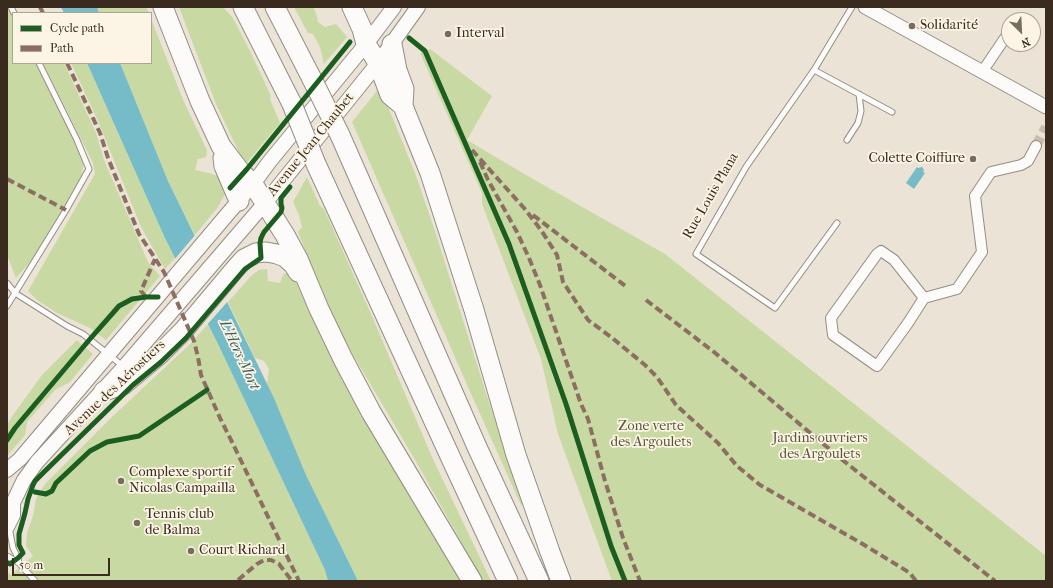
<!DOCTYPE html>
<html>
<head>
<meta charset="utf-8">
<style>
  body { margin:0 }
  #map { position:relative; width:1053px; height:588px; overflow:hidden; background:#ebe3d5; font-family:"IM FELL French Canon",serif }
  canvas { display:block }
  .frame { position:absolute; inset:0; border:8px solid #3b2a1e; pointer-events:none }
  .legend { position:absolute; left:12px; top:12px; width:140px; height:52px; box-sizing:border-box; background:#fcf5e5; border:1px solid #afa495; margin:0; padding:5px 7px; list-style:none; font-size:12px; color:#3b2a1e }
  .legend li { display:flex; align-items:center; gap:8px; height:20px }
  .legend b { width:20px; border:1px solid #afa495 }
  .north { position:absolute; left:1001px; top:12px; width:40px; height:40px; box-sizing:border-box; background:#fcf5e5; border:1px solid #afa495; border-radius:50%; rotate:156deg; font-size:11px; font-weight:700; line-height:16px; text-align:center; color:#3b2a1e }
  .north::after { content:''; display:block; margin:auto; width:14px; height:18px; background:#796b5e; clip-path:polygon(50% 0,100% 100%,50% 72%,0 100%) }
  .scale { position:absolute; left:12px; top:558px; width:98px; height:18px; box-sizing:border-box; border:2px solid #3b2a1e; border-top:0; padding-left:5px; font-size:12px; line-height:14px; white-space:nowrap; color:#3b2a1e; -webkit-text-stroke:3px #fcf5e5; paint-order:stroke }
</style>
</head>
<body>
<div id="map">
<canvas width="1053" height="588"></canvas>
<div class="frame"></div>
<ul class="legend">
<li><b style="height:5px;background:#1b5e20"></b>Cycle path</li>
<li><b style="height:5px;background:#8d6e63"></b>Path</li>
</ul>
<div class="north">N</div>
<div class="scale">50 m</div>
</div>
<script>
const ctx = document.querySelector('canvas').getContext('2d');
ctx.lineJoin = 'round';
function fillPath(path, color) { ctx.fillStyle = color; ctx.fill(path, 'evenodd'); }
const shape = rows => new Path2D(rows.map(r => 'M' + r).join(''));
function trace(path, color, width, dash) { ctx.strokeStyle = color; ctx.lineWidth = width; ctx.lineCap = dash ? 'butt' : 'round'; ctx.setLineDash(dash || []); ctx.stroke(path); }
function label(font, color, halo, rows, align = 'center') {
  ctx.font = font + ' "IM FELL French Canon",serif'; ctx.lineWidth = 3.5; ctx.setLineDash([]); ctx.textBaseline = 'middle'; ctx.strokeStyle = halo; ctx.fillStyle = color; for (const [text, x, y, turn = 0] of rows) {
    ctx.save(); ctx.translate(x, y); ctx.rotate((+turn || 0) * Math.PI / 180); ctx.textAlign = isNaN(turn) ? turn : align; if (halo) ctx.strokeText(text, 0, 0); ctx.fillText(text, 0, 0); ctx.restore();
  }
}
const green = shape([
  [7,7,8,7,13,16,13,63,36,63,84,159,81,182,31,261,16,278,7,255],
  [97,7,146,7,149,13,99,13],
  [179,7,223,7,233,18,251,53,271,96,270,99,280,123,245,165,216,104],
  [294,7,313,7,316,13,318,22,325,27,336,24,347,37,324,64,320,47,313,34,308,33],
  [151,19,184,102,207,150,206,157,198,159,195,170,209,173,220,177,225,185,225,194,218,207,195,235,168,181,120,63,151,63],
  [430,49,492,96,467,140,526,175,665,254,1046,556,1046,581,612,581,558,434,541,359,482,204,482,193,420,53],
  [43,63,64,63,96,133,104,160,148,262,160,276,106,340,90,328,57,313,37,300,28,291,95,174,93,163],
  [71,63,87,63,164,236,175,258,165,269,141,227,98,121],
  [380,87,415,173,435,231,485,390,498,429,526,503,521,505,472,396,352,122],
  [307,177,320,206,324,209,371,314,432,457,491,581,481,581,462,549,464,547,414,458,352,353,336,322,313,270,298,232,302,227,299,215,293,202],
  [267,269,268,281,280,283,283,275,286,273,289,274,295,280,320,334,342,376,462,581,358,581,306,475,274,398,267,383,269,369,264,361,255,358,228,302,252,275,259,270],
  [208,324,219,346,325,570,328,581,7,581,7,572,11,575,33,556,26,546,27,533,33,516,36,499,45,484,112,417,189,345],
  [77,340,82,345,7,435,7,425,13,415,42,375],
  [86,348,93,354,70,382,55,390,27,422,25,435,7,456,7,444,19,426]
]);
const water = shape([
  [61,7,97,7,99,13,64,13],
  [87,63,120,63,168,181,274,398,306,475,358,581,328,581,325,570,219,346,164,236],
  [917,167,918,168,922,167,924,170,923,172,925,173,914,189,906,183]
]);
const pier = shape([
  [196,234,229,300,206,326,174,260]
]);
const minorTunnel = shape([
  [1036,146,1046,127]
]);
const service = shape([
  [11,7,14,13],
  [814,70,892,112],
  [847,140,858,123,861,111,859,94],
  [837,223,775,308,696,254,746,167,814,70,852,7],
  [7,283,15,293,67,326,83,334,124,367],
  [7,306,66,210,89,169,77,140,39,63],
  [9,527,13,548,18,558,19,563,35,581],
  [7,556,19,563]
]);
const minor = shape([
  [982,72,1009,32],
  [924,298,894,260,881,251,877,254,831,318,833,335,877,366,908,323,924,298,957,289,982,252,975,196,991,172,1021,165,1028,161,1036,146]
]);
const tertiary = shape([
  [865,7,1046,107]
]);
const secondary = shape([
  [7,470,20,459,42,433,253,184,270,161,366,44,394,7],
  [7,527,13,515,13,503,22,484,24,480,37,462,124,367,265,203,378,63,418,7]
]);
const motorway = shape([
  [163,7,200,101,221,146,240,171,253,184,285,235,298,259,319,309,343,359,371,412,472,581],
  [243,7,292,104],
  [275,7,312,79],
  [352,7,362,29,366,44,378,63,390,95,403,106],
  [392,44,397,70,404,89,403,106,430,173,474,310,516,455,550,552,561,581],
  [340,135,477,447,539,581],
  [223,158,224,166,239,201],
  [316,164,455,467,508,581],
  [104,391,123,385,159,355,183,331,235,269,244,259,256,253,266,252,277,254,285,257,293,264,298,272]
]);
const motorwayBridge = shape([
  [312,79,340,135],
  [292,104,316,164]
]);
const quiet = shape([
  [40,7,43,13],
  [67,63,100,133,108,158,139,234,164,272,194,341,198,357,201,375,220,418,232,442,299,581],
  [472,150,524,208,541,230,557,255,563,282,588,320,611,337,645,365,657,377,676,405,718,443,737,466,760,485,861,543,910,573,916,581],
  [480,162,488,180,517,232,529,258,540,285,581,404,588,419,605,481,623,538,640,581],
  [7,179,66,210],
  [533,215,628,288],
  [146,297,141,291,155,259],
  [646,300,714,352,840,458,995,581],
  [238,580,257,564,264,560,271,560,279,564,292,581]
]);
const cycleway = shape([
  [409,38,425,51,509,244,566,404,611,546,625,581],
  [230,188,247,169,350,42],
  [7,440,15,428,90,339,119,306,132,299,146,297,158,297],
  [35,492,46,494,52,491,56,483,90,451,107,442,139,436,207,390],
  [7,563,10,564,18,558,23,553,19,545,19,534,25,513,28,499,33,485,35,481,43,473,133,385,161,362,186,338,245,269,261,258,260,243,261,238,264,232,281,212,282,208,281,204,281,198,290,187]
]);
const markers = [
  [912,26,4,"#796b5e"],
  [448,34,4,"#796b5e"],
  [973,159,4,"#796b5e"],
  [121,481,4,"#796b5e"],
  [137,523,4,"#796b5e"],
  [191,551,4,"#796b5e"]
];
const poiNames = [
  ["Solidarité",920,26],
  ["Interval",456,34],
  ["Colette Coiffure",965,159,"right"],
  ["Complexe sportif",129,473],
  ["Nicolas Campailla",129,489],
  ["Tennis club",145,515],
  ["de Balma",145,531],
  ["Court Richard",199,551]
];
const streetNames = [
  ["Avenue Jean Chaubet",311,145,-51],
  ["Rue Louis Plana",711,196,-60],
  ["Avenue des Aérostiers",115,388,-43]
];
const parkNames = [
  ["Zone verte",651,427],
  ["des Argoulets",651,443],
  ["Jardins ouvriers",820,439],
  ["des Argoulets",820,455]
];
const waterNames = [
  ["L'Hers-Mort",239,355,65]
];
fillPath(green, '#c8d9a3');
fillPath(water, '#75bbc8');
fillPath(pier, '#ebe3d5');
trace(minorTunnel, '#c8beb0', 10, [10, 5]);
trace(service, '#948d84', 7);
trace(minor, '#948d84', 12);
trace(tertiary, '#948d84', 15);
trace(secondary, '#948d84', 16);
trace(motorway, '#948d84', 21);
trace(service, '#fcfbf9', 5);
trace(minor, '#fcfbf9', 10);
trace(tertiary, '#fcfbf9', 13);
trace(secondary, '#fcfbf9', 14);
trace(motorway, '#fcfbf9', 19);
trace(motorwayBridge, '#948d84', 21, []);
trace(motorwayBridge, '#fcfbf9', 19);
trace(quiet, '#8d6e63', 4, [8, 4]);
trace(cycleway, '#1b5e20', 5);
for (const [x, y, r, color] of markers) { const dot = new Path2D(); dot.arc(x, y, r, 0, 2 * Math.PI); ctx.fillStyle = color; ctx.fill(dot); trace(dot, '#fcf5e5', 1.5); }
label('14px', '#3b2a1e', '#fcf5e5', poiNames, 'left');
label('14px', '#3b2a1e', '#fcf5e5', streetNames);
label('14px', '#575435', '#fcf5e5', parkNames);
label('italic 15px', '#3e5d60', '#fcf5e5', waterNames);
</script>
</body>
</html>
